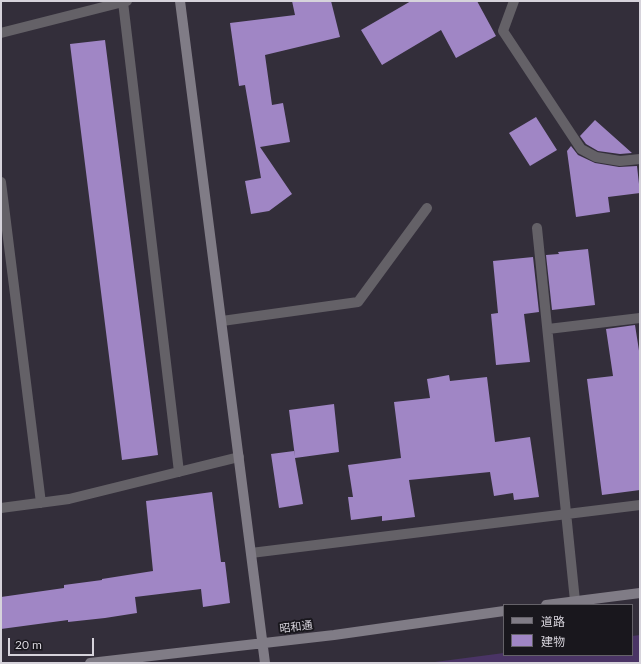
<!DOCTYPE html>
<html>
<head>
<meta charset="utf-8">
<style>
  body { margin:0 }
  #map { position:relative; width:641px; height:664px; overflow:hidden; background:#332e3a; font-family:Lato,"Noto Sans JP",sans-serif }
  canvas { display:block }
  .frame { position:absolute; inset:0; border:2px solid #d6d3db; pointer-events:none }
  .legend { position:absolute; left:503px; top:604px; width:130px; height:52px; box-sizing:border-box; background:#19171d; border:1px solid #656269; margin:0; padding:5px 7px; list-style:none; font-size:12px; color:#d6d3db }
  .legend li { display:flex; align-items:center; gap:8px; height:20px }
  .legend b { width:20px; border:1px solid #656269 }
  .scale { position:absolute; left:8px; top:638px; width:86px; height:18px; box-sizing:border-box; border:2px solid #d6d3db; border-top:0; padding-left:5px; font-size:12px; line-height:14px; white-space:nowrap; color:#d6d3db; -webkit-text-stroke:3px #19171d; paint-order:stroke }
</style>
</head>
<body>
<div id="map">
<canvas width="641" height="664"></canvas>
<div class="frame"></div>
<ul class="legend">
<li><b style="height:5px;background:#807c86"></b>道路</li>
<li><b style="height:11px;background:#a086c5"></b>建物</li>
</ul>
<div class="scale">20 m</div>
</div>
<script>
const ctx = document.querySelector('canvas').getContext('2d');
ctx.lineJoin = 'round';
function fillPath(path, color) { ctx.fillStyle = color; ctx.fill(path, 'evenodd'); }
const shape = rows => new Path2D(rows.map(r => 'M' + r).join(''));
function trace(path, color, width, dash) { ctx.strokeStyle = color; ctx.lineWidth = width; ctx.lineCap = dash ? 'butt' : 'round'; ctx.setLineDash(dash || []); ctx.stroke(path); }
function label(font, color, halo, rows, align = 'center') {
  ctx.font = font + ' Lato,"Noto Sans JP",sans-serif'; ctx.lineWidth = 4; ctx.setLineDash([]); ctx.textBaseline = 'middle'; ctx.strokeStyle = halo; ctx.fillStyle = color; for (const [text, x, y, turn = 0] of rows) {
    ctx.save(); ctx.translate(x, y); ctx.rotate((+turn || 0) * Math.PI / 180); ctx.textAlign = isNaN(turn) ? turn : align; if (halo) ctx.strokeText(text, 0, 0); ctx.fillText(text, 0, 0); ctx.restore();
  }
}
const green = shape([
  [640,635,640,663,435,662,504,653,504,655,632,655,632,636]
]);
const building = shape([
  [292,1,331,1,340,37,265,55,272,105,283,103,290,142,260,147,292,194,269,211,251,214,245,181,261,178,245,85,239,86,230,23,295,15],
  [411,1,477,1,496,36,456,58,441,30,382,65,361,30],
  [105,40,158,455,122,460,70,44],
  [536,117,557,150,530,166,509,133],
  [595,120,632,153,620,154,598,151,586,144,580,136],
  [571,146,578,155,595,163,619,167,637,166,640,193,608,197,610,212,576,217,567,151],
  [588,249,595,305,552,310,546,255,559,254,558,252],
  [533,257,539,312,524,314,530,362,496,365,491,314,498,313,493,261],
  [635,325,640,357,640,490,602,495,587,379,613,376,606,329],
  [449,375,450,381,487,377,495,442,530,437,539,497,514,500,513,493,494,496,490,472,409,480,415,517,382,521,382,516,351,520,348,497,353,497,348,465,401,458,394,402,430,398,427,379],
  [334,404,339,452,295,458,303,504,279,508,271,454,294,451,295,457,289,410],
  [212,492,221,562,225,562,230,603,203,607,201,589,135,597,137,613,105,618,68,622,68,620,1,629,1,597,64,588,64,585,102,580,102,579,153,571,146,501]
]);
const lane = shape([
  [514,1,503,31,581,149,596,157,620,161,640,159],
  [123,2,179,472],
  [1,182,41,503],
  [537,228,575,601],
  [222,321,358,302,427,208],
  [548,329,640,318],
  [1,508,69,499,239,457],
  [251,553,640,505]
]);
const street = shape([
  [1,33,127,1]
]);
const secondary = shape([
  [180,1,265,663],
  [546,605,640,593],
  [90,663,334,635,504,611]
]);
const streetNames = [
  ["昭和通",296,627,-7]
];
fillPath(green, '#4a3465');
fillPath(building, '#a086c5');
trace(lane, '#646167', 10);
trace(street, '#646167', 10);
trace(secondary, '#807c86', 10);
label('11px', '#d6d3db', '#19171d', streetNames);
</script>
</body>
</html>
